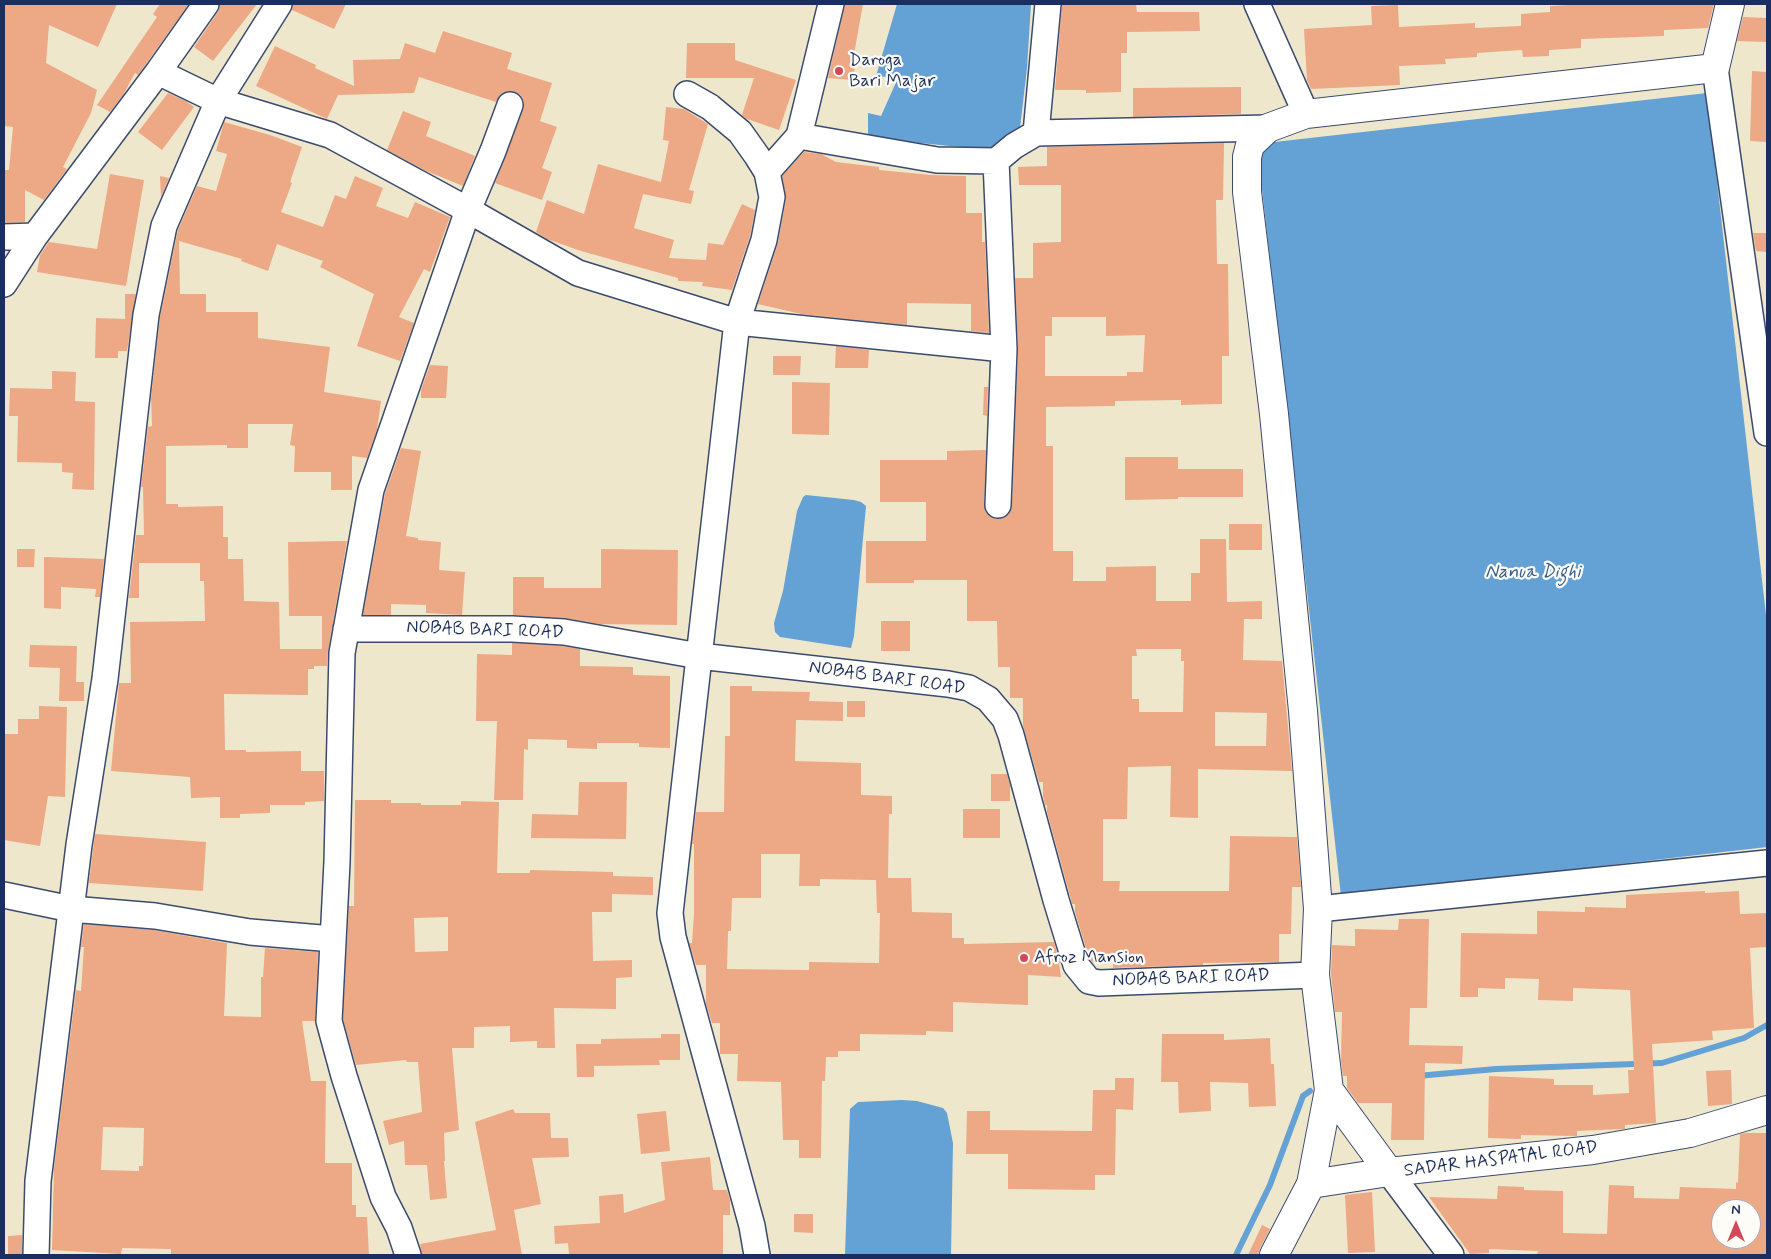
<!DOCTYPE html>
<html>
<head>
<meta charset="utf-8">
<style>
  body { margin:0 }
  #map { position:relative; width:1771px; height:1259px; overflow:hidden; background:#efe7cc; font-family:Mynerve,sans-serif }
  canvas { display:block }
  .frame { position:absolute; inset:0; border:5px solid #1b2f5e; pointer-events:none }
  .north { position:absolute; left:1711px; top:1199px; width:50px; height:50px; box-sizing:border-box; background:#fdfcf7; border:1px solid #a3aaba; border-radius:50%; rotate:0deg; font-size:14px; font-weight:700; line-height:20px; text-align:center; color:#1b2f5e }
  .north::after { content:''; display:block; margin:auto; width:18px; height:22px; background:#d1495b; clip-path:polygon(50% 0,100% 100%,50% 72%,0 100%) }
</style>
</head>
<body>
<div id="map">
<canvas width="1771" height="1259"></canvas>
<div class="frame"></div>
<div class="north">N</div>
</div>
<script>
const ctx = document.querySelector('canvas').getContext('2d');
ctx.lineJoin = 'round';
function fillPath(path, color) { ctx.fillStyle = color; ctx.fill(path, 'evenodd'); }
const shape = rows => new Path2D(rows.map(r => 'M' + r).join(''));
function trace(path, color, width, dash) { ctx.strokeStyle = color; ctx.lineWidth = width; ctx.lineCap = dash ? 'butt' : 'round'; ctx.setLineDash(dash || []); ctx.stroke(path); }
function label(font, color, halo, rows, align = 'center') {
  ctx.font = font + ' Mynerve,sans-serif'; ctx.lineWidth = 4.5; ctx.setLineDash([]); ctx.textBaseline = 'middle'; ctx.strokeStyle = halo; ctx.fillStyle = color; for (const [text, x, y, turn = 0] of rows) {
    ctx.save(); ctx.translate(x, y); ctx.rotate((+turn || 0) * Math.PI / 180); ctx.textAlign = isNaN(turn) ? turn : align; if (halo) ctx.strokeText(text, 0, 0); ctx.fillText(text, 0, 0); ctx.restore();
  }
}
const water = shape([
  [897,4,1031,4,1027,68,1019,137,1002,151,868,138,868,113,881,116,898,78,876,76],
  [1707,93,1767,624,1767,847,1341,896,1257,144],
  [806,495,854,500,861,502,866,506,854,636,851,648,780,637,775,632,774,623,783,591,797,511,803,497],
  [902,1100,917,1101,943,1108,947,1113,953,1143,951,1255,845,1255,850,1109,858,1102]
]);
const stream = shape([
  [1417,1076,1496,1069,1662,1063,1744,1038,1767,1025],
  [1236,1255,1270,1185,1303,1096,1310,1091]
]);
const building = shape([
  [4,4,117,4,98,47,49,25,46,63,97,90,91,113,63,167,67,169,44,200,25,190,25,222,4,223,4,170,9,170,13,127,4,126],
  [160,4,189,4,138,75,135,73,123,95,110,112,97,105,157,17,153,14],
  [220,4,257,4,213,61,194,47,218,12],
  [293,4,346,4,334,29,292,10],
  [845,4,863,4,853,60,855,60,854,80,828,78],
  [1062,4,1136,4,1137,12,1199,12,1200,31,1127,32,1127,53,1121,53,1121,92,1086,93,1086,90,1055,90],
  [1588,4,1714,4,1708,28,1664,30,1664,36,1581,39,1581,48,1549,50,1549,56,1523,57,1522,50,1477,53,1477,57,1445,59,1446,64,1399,66,1400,85,1311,89,1307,80,1304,29,1372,25,1371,6,1398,5,1399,27,1475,23,1475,28,1521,26,1521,14,1550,12,1550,6],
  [1743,17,1767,18,1767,42,1737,41],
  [443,31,512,53,507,69,552,83,540,121,557,127,542,168,552,172,542,200,495,183,523,110,524,102,521,95,515,92,508,91,501,94,496,102,419,77,414,93,338,95,327,119,256,86,275,46,316,65,315,68,354,86,353,60,400,59,405,43,435,53],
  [687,43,735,43,735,60,796,80,779,130,747,119,742,115,754,78,686,78],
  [1752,71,1767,72,1767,142,1750,141],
  [1241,87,1241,114,1133,117,1133,88],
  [168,93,186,101,194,107,162,150,138,132],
  [666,107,684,109,708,124,689,190,694,191,691,204,643,194,634,228,674,240,669,258,706,260,708,243,723,245,742,204,755,210,750,236,732,290,702,286,703,282,678,281,678,278,581,251,547,239,536,232,547,200,584,214,598,164,661,182,669,141,663,140],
  [403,111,431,122,426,136,475,156,463,186,424,170,387,150],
  [224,122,270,135,302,147,290,182,292,183,281,212,323,227,335,195,346,199,355,176,383,188,376,206,408,218,415,202,450,217,430,272,424,269,399,317,414,323,400,361,357,346,374,294,320,267,323,261,277,244,268,271,241,261,242,259,179,241,180,294,206,294,206,312,258,312,258,338,330,347,324,392,381,401,377,430,367,458,352,456,352,490,331,490,331,472,294,472,295,446,290,445,293,424,248,424,248,448,227,448,227,445,166,446,166,504,178,504,178,507,223,506,223,537,228,537,228,559,243,559,244,601,279,602,280,649,322,649,322,616,289,616,288,542,347,541,328,651,327,666,314,666,314,669,308,669,308,695,224,694,225,750,246,750,246,752,301,751,301,771,324,771,324,801,305,802,305,805,270,805,270,813,240,814,240,818,220,818,220,797,191,798,190,777,111,771,119,683,131,683,130,622,205,621,204,581,200,581,200,563,139,563,139,598,129,598,136,535,144,535,143,487,141,487,148,427,152,426,151,398,160,317,178,230,197,186,216,191,227,154,216,151],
  [1224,143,1223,200,1216,200,1217,264,1228,264,1229,356,1222,356,1222,404,1181,405,1181,400,1115,401,1115,406,1046,407,1046,446,1053,446,1053,551,1073,551,1073,581,1106,581,1106,567,1156,566,1156,601,1191,601,1191,573,1200,573,1200,539,1226,539,1227,602,1262,601,1262,619,1244,619,1243,660,1282,661,1292,771,1198,769,1198,818,1170,817,1171,766,1128,767,1127,819,1103,819,1103,881,1120,881,1119,891,1229,891,1230,836,1297,837,1301,887,1292,887,1291,934,1279,934,1279,962,1203,963,1203,965,1113,968,1113,963,1093,963,1089,958,1075,912,1075,904,1072,904,1070,896,1047,812,1047,805,1045,805,1043,796,1043,782,1039,782,1023,726,1023,698,1010,698,1010,667,998,667,997,621,967,621,967,580,914,580,914,583,866,583,866,541,926,541,926,502,880,502,880,460,947,460,947,451,986,450,984,504,985,511,990,517,998,519,1005,517,1010,512,1012,506,1018,350,1015,278,1033,278,1033,243,1061,242,1061,185,1019,185,1018,167,1047,166,1047,147],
  [1052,317,1106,317,1106,336,1145,335,1143,372,1127,372,1127,376,1045,376,1045,336,1052,336],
  [1136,649,1181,649,1181,661,1184,661,1183,712,1139,712,1139,699,1132,699,1132,656,1137,656],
  [1215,712,1267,713,1266,746,1215,746],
  [804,152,821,154,836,162,879,167,879,170,932,175,966,176,966,213,982,213,982,242,985,242,989,333,971,331,971,304,907,303,907,325,801,314,758,304,778,243,786,199,782,176],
  [110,174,144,180,126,286,37,272,40,255,49,242,97,249],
  [160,176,169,178,161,197],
  [1753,233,1767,233,1767,252,1756,251],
  [125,294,136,294,127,351,118,351,118,358,95,358,96,318,125,319],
  [836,346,869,350,868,368,835,368],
  [773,356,801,356,800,375,773,375],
  [430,365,448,366,446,398,421,398,421,390],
  [52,371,76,372,75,401,95,402,94,490,72,489,73,473,62,472,62,463,17,462,18,416,9,416,10,388,52,389],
  [792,382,830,383,829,435,792,434],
  [984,387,988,387,987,416,983,415],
  [401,448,421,451,406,536,418,538,418,540,441,542,439,570,465,572,462,615,426,613,426,605,391,604,391,615,363,615,385,494],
  [1125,457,1178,457,1178,469,1243,469,1243,497,1178,497,1178,499,1125,500],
  [1229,524,1262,524,1262,550,1229,550],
  [17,549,35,549,34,567,17,567],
  [601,549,678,550,677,625,600,624,565,618,513,615,513,577,544,577,544,588,601,588],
  [44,557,104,559,100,597,95,597,96,589,61,587,61,609,44,608],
  [881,621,910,621,910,651,881,651],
  [512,643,562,646,580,649,580,666,633,667,633,675,670,676,670,748,639,747,639,743,597,743,597,749,567,748,567,740,528,739,528,750,524,749,523,800,494,800,497,721,476,721,477,654,512,655],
  [30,645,77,646,76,682,84,682,84,701,59,701,60,668,29,667],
  [730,686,752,686,752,691,810,692,809,701,843,702,843,721,796,720,795,761,861,763,861,795,892,796,892,814,889,814,888,878,911,878,912,912,952,913,952,938,964,938,964,944,1054,942,1060,963,1059,963,1061,977,1028,975,1028,1005,953,1002,953,1032,926,1031,926,1035,860,1034,860,1051,838,1051,838,1057,826,1057,825,1081,822,1081,821,1158,799,1158,799,1140,783,1140,781,1082,737,1081,738,1054,720,1054,720,1023,712,1023,706,1004,706,965,696,965,689,943,692,943,694,915,694,844,692,844,696,812,724,812,725,736,730,736],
  [761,854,800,854,799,886,820,886,820,879,876,880,877,913,880,913,879,963,809,962,809,970,727,969,728,931,731,931,732,898,761,898],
  [847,701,865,701,865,717,847,717],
  [39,706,67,707,65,797,48,796,40,846,4,840,4,734,18,734,18,719,39,719],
  [991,774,1007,774,1010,785,1010,801,991,801],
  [579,782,627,782,626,839,531,838,532,814,578,815],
  [355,800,391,800,391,803,421,803,421,805,461,805,461,801,499,802,497,873,530,873,530,870,613,872,613,876,653,877,653,895,612,894,612,912,592,912,593,961,632,960,632,977,616,978,616,1009,554,1008,555,1048,537,1048,537,1041,510,1042,510,1026,474,1027,474,1048,452,1048,459,1130,444,1133,445,1161,444,1161,447,1198,430,1200,427,1165,405,1165,404,1141,389,1145,383,1121,422,1112,418,1062,407,1062,406,1060,356,1065,343,1019,349,906,354,906],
  [448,917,448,951,415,952,414,918],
  [963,809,1000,809,1000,838,963,838],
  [95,834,206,842,203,891,89,883],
  [1705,891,1705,893,1739,891,1740,914,1767,913,1767,947,1750,948,1754,1028,1712,1031,1713,1040,1652,1044,1656,1123,1625,1125,1625,1129,1622,1129,1577,1131,1577,1136,1521,1135,1521,1139,1488,1138,1489,1076,1554,1079,1554,1085,1593,1085,1593,1095,1629,1093,1628,1070,1634,1070,1630,990,1573,988,1573,1001,1538,1000,1539,979,1505,978,1505,989,1478,988,1478,997,1460,997,1461,933,1537,934,1537,911,1585,912,1585,907,1626,908,1626,895],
  [1399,919,1429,919,1427,1008,1410,1008,1409,1045,1463,1046,1462,1064,1425,1063,1424,1140,1391,1140,1392,1103,1358,1103,1347,1088,1347,1076,1343,1076,1341,1061,1342,1012,1335,1012,1331,974,1332,945,1355,946,1355,929,1398,930],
  [84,924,153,930,227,943,224,1016,261,1017,261,977,263,977,265,948,318,952,315,1021,302,1021,311,1081,326,1081,325,1163,352,1163,352,1205,356,1205,356,1217,367,1217,369,1255,171,1255,171,1249,122,1248,121,1254,52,1250,54,1168,76,990,81,991,84,947,81,947],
  [103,1127,144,1128,143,1166,139,1166,139,1171,101,1170],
  [661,1034,680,1034,680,1060,659,1060,660,1065,594,1066,594,1077,577,1077,576,1044,601,1044,601,1039,661,1038],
  [1162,1034,1224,1034,1224,1040,1270,1038,1271,1064,1274,1064,1276,1106,1249,1107,1248,1083,1210,1082,1211,1111,1179,1113,1178,1082,1161,1082],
  [1731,1070,1732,1104,1708,1106,1706,1071],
  [1115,1078,1134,1078,1133,1110,1116,1109,1115,1175,1095,1175,1095,1190,1008,1189,1008,1154,966,1154,967,1111,990,1111,990,1130,1092,1131,1093,1090,1115,1090],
  [513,1109,515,1113,550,1113,551,1138,568,1138,569,1157,532,1158,541,1204,514,1210,522,1255,422,1255,420,1244,496,1230,475,1122],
  [666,1111,670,1151,641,1154,637,1114],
  [1746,1133,1767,1133,1767,1255,1537,1255,1538,1251,1489,1249,1489,1253,1470,1254,1429,1197,1497,1199,1498,1186,1524,1187,1524,1190,1563,1191,1563,1233,1607,1234,1609,1185,1634,1186,1634,1198,1679,1199,1680,1187,1736,1189,1736,1182,1738,1183,1740,1134],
  [1721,1209,1751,1209,1751,1239,1721,1239],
  [710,1157,713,1190,727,1190,730,1200,730,1215,723,1215,723,1255,569,1255,568,1243,555,1244,554,1226,600,1223,599,1196,623,1194,624,1213,665,1200,661,1162],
  [1372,1192,1375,1252,1348,1253,1345,1195],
  [794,1214,813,1214,813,1233,794,1232],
  [1262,1225,1270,1229,1260,1248,1258,1255,1248,1255],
  [22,1235,22,1255,8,1255,8,1236]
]);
const minor = shape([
  [1257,4,1306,114],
  [1715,68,1767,433],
  [158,72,218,101,330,135,468,210,578,273,737,322,1004,349],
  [687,94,710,107,740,132,757,156,767,172,772,197,764,240,737,322,670,913,673,937,752,1226,757,1255],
  [1036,133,1048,4],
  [799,136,831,4],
  [996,161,1004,349,998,505],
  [767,172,799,136,937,160,996,161,1014,146,1036,133,1268,128],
  [4,237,35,236],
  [4,284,35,236,158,72,206,4],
  [346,629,512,629,564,632,699,656,948,684,969,688,988,699,1005,719,1011,735,1056,900,1076,965,1089,981,1099,983,1315,975],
  [4,895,71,909,155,916,250,932,333,939],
  [1318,909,1767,863],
  [1389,1172,1451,1255],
  [36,1255,38,1181,79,845,105,679,146,315,164,226,218,101,279,4],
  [408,1255,399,1228,383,1197,344,1076,329,1021,337,862,342,653,371,490,468,210,493,151,510,105]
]);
const tertiary = shape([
  [1329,1090,1389,1172],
  [1311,1184,1389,1172,1593,1150,1690,1133,1767,1110],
  [1274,1255,1311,1184,1329,1090,1315,975,1318,909,1303,711,1274,414,1247,192,1247,157,1250,145,1268,128,1306,114,1715,68,1730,4]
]);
const markers = [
  [839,71,5,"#d1495b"],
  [1024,958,5,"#d1495b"]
];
const poiNames = [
  ["Daroga",849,61],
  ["Bari Majar",849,82],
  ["Afroz Mansion",1034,958]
];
const streetNames = [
  ["NOBAB BARI ROAD",485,631,2],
  ["NOBAB BARI ROAD",887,679,8],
  ["NOBAB BARI ROAD",1191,979,-2],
  ["SADAR HASPATAL ROAD",1501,1160,-7]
];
const waterNames = [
  ["Nanua Dighi",1533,573]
];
fillPath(water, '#64a1d5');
trace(stream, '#64a1d5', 6);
fillPath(building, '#eda885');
trace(minor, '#3b4b6e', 28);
trace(tertiary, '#3b4b6e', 30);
trace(minor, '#fff', 25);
trace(tertiary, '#fff', 28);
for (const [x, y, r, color] of markers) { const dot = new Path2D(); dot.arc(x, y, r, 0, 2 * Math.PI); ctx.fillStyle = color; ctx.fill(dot); trace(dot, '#fdfcf7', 2); }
label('18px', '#1b2f5e', '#fdfcf7', poiNames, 'left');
label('18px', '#1b2f5e', '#fdfcf7', streetNames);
label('italic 19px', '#385d8e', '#fdfcf7', waterNames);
</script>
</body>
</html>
